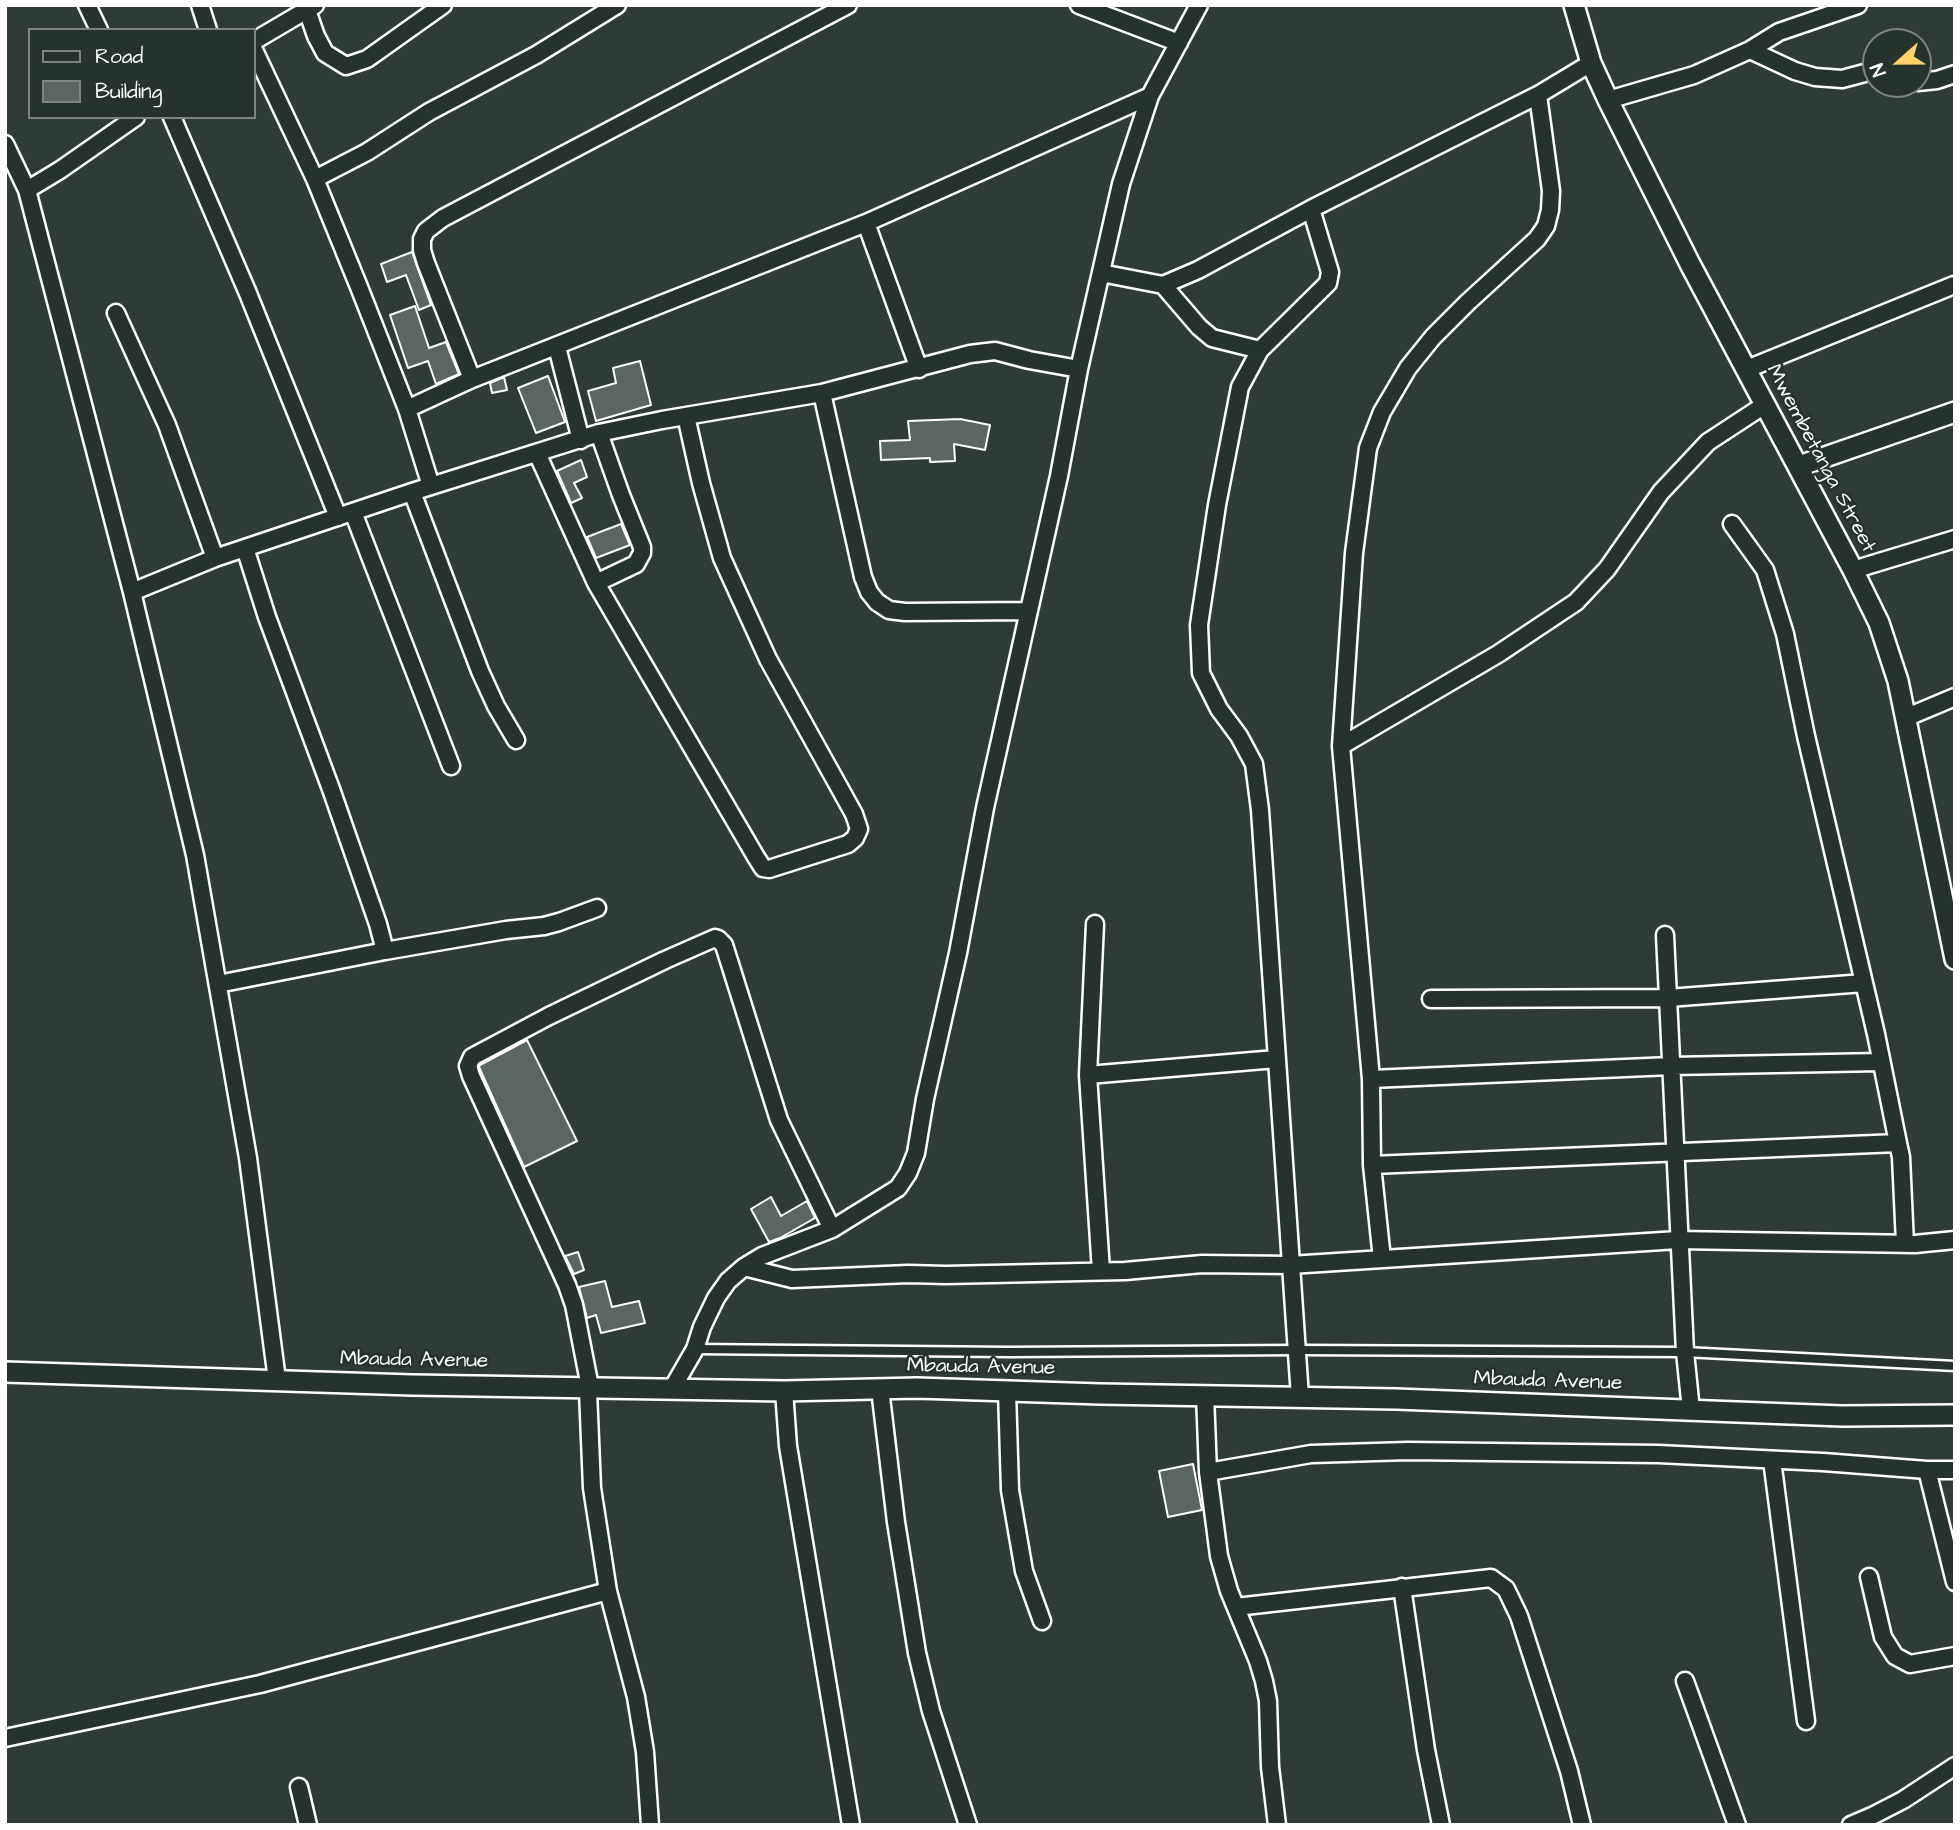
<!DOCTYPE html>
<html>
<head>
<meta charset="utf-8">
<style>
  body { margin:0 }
  #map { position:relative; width:1960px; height:1830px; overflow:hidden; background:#2f3b35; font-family:"Architects Daughter",sans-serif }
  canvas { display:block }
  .frame { position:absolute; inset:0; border:7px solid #fff; pointer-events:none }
  .legend { position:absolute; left:28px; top:28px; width:228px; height:91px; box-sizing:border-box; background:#26332d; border:2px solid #7d8581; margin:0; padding:9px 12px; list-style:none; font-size:21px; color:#fff }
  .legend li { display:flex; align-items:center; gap:14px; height:35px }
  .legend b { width:35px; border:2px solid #7d8581 }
  .north { position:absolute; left:1862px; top:28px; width:70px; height:70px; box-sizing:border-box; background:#26332d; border:2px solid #7d8581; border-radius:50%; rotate:249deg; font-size:19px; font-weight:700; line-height:28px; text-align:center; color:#fff }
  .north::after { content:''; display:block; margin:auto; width:24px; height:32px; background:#ffd166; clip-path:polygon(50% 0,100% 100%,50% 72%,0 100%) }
</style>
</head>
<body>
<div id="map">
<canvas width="1960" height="1830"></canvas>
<div class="frame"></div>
<ul class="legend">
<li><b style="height:9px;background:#26332d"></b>Road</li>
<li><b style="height:19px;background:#5b6661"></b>Building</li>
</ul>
<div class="north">N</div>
</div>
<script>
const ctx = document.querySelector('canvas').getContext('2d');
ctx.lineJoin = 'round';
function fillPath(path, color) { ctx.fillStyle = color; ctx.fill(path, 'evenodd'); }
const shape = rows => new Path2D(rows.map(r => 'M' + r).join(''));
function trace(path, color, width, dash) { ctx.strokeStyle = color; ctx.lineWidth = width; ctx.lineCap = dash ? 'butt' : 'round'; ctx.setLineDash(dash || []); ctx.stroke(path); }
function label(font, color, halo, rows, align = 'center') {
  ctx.font = font + ' "Architects Daughter",sans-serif'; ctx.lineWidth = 5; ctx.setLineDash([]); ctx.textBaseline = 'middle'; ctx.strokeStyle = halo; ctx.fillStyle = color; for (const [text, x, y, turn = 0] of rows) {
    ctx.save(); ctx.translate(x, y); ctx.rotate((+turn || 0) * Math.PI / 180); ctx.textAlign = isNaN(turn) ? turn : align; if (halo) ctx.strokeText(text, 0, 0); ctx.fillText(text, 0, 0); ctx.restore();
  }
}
const building = shape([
  [412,252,431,305,419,310,406,275,387,282,381,264,412,252],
  [415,306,429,348,446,342,459,374,436,384,428,361,408,368,390,315,415,306],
  [640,361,651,405,596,421,588,391,616,383,613,368,640,361],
  [548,376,565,422,536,433,518,388,548,376],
  [504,377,507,390,492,393,490,383,504,377],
  [960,419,990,425,985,450,954,444,955,461,930,462,930,458,881,460,880,441,910,440,908,421,960,419],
  [581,460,587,477,574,483,582,498,571,503,557,471,581,460],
  [621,524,630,545,596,558,587,537,621,524],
  [527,1040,577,1141,524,1167,479,1067,480,1065,527,1040],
  [771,1197,781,1216,807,1201,815,1218,780,1238,769,1242,751,1209,771,1197],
  [578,1252,584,1270,574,1274,565,1256,578,1252],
  [605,1281,612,1307,639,1301,645,1323,601,1333,596,1315,587,1318,579,1287,605,1281],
  [1193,1464,1202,1510,1168,1517,1159,1471,1193,1464]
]);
const service = shape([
  [695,1349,1009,1352,1298,1350,1685,1352,1955,1366]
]);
const minor = shape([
  [87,5,99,30],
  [200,5,208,30],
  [1079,5,1179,43],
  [307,10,316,36,325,53,346,66,367,59,443,5],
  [254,41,315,5],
  [254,50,315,179,359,287,407,409,431,486],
  [1750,50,1795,71,1815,77,1842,79,1876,70],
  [1918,82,1937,80,1955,74],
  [1608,100,1694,75,1750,50,1779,32,1858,5],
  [172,117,247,291,338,517],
  [5,144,27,190,132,592,195,855,248,1158,277,1380],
  [315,179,367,152,429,112,536,55,617,5],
  [27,190,60,170,136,117],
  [866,223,919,369],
  [1101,273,1163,285,1198,270,1311,209,1538,95,1591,63],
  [1163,285,1199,327,1212,338,1260,350],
  [116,313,167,425,215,558],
  [557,347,581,440],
  [1747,369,1954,285],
  [472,379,426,263,422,250,422,239,426,231,443,218,848,5],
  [822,393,863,577,869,592,877,602,889,610,905,612,1029,611],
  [407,409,472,379,866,223,1150,96],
  [537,453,596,583,756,857,763,868,769,869,848,844,855,838,859,829,854,814,768,659,722,558,701,483,686,416],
  [412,492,480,671,496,706,516,740],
  [353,512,451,766],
  [1732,524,1765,570,1785,634,1806,736,1876,1034,1898,1143,1901,1157,1905,1244],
  [245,548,267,617,331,789,378,924,385,951],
  [1853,570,1955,539],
  [596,583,636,564,642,553,642,547,621,495,599,433],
  [132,592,215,558,412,492,599,433,662,420,822,393,970,354,995,351,1029,360,1079,369],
  [1905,718,1955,697],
  [1341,746,1498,654,1576,602,1607,569,1661,492,1708,442,1766,404],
  [1095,924,1088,1075,1101,1271],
  [1665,935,1685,1352,1691,1410],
  [218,984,385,951,506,930,544,926,559,922,597,908],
  [1431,999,1668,998,1864,983],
  [1088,1075,1276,1059],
  [1371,1079,1671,1066,1881,1062],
  [1372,1165,1898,1143],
  [1382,1259,1372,1165,1371,1079,1341,746,1354,553,1368,448,1382,412,1408,368,1433,337,1468,302,1537,239,1546,226,1550,210,1551,191,1538,95],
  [744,1267,792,1279,908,1274,946,1275,1125,1271,1202,1264,1290,1265,1678,1240,1915,1244,1955,1240],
  [672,1389,695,1349,702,1327,716,1298,728,1281,744,1267,762,1256,832,1229,898,1188,908,1173,916,1153,925,1099,958,953,985,808,1059,476,1079,369,1121,184,1150,96,1199,5],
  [880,1389,896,1522,917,1653,931,1711,968,1825],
  [784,1391,788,1446,851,1825],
  [1007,1391,1010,1490,1024,1571,1042,1621],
  [1205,1395,1208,1472,1219,1556,1229,1591,1258,1661,1264,1681,1268,1701,1270,1767,1277,1825],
  [1300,1397,1260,810,1254,764,1239,736,1219,709,1201,673,1199,625,1217,505,1240,387,1260,350,1328,283,1330,272,1311,209],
  [1772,1460,1806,1721],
  [1927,1470,1955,1582],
  [1208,1472,1311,1454,1408,1451,1658,1454,1823,1462,1927,1470,1955,1470],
  [1869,1577,1883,1637,1895,1656,1910,1664,1955,1656],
  [1402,1587,1426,1750,1441,1825],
  [1236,1607,1491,1578,1506,1589,1519,1616,1569,1771,1582,1825],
  [1685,1681,1737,1825],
  [5,1738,260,1684,608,1591],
  [299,1787,308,1825],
  [650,1825,645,1752,636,1697,608,1591,592,1488,588,1391,590,1387,574,1305,567,1285,471,1076,468,1066,472,1057,549,1016,665,960,715,938,718,939,724,945,779,1120,832,1229],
  [1851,1825,1872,1816,1903,1800,1955,1766]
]);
const tertiary = shape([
  [1574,5,1591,63,1608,100,1690,264,1853,570,1879,623,1898,681,1955,959],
  [1799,466,1955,412],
  [5,1372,412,1385,784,1391,917,1388,1100,1394,1396,1399,1842,1416,1955,1415]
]);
const streetNames = [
  ["Mwembetanga Street",1820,459,62],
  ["Mbauda Avenue",414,1361,1],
  ["Mbauda Avenue",981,1368,1],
  ["Mbauda Avenue",1548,1382,2]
];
fillPath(building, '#5b6661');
trace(building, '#fff', 2);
trace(service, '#fff', 13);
trace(minor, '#fff', 21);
trace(tertiary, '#fff', 24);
trace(service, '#26332d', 8);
trace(minor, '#26332d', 16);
trace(tertiary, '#26332d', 19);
label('21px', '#fff', '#26332d', streetNames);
</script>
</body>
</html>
